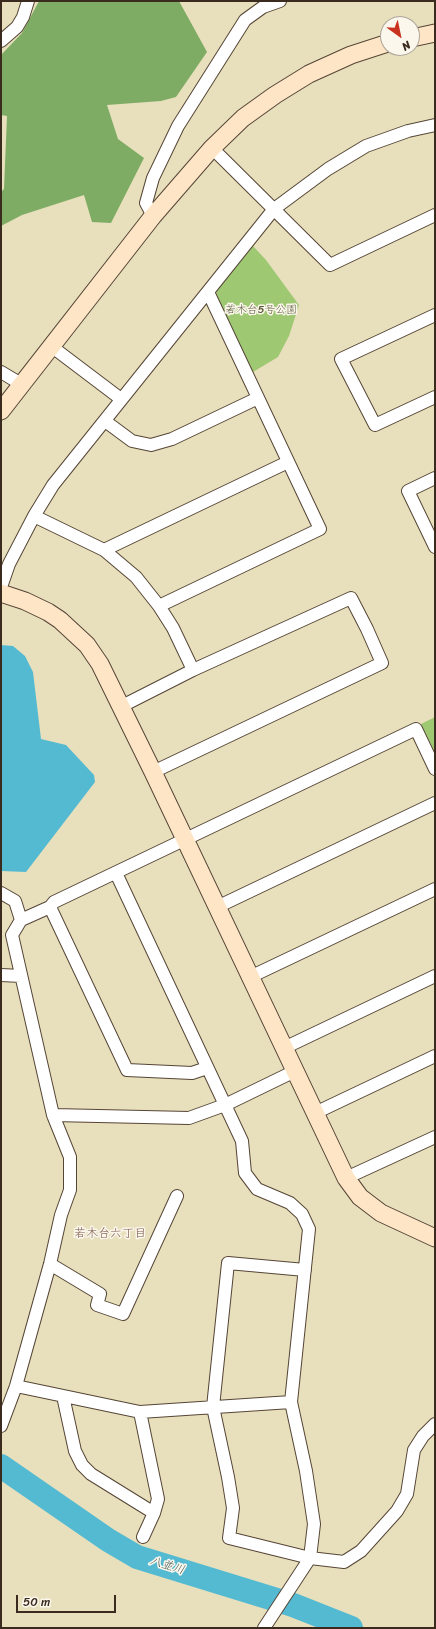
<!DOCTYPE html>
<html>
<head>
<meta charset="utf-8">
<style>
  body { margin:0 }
  #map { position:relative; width:436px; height:1629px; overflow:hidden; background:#e8e0bc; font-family:Sriracha,sans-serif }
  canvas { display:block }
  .frame { position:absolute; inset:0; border:2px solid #3b2a1e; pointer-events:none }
  .north { position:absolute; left:380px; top:16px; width:40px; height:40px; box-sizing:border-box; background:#fbf7ec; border:1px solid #aea59a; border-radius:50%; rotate:147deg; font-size:11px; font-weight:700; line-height:16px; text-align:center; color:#3b2a1e }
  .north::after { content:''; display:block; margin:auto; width:14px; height:18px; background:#c8321e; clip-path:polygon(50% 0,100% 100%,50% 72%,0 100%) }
  .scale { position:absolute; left:16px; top:1595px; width:100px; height:18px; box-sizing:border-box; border:2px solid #3b2a1e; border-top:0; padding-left:5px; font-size:12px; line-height:14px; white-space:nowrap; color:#3b2a1e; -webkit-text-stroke:3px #fbf7ec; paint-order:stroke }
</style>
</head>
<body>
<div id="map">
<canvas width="436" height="1629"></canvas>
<div class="frame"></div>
<div class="north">N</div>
<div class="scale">50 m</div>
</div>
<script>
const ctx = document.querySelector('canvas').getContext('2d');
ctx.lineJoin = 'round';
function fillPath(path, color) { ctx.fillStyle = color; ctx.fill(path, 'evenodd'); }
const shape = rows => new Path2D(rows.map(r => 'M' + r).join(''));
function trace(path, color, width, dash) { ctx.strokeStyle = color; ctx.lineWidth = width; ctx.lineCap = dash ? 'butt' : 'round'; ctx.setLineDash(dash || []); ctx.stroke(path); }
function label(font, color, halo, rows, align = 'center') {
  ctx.font = font + ' Sriracha,"Klee One",sans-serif'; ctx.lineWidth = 3; ctx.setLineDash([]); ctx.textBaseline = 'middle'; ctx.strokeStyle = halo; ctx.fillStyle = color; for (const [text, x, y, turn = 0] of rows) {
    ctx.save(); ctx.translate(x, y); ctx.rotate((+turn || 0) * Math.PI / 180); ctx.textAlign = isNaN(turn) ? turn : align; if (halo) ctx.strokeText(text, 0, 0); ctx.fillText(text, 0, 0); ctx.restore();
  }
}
const green = shape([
  [253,246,266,260,299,305,289,336,278,357,253,372,216,296,217,290],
  [435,717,435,753,421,724]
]);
const forest = shape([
  [39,1,179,1,207,52,176,97,161,101,107,105,118,139,144,158,111,223,92,222,84,195,22,215,1,226,1,192,4,189,7,116,1,115,1,55,22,33]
]);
const water = shape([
  [1,645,13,646,25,656,33,672,41,739,66,745,94,775,95,782,26,872,1,871]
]);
const river = shape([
  [1,1466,108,1540,137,1557,293,1605,351,1628]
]);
const street = shape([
  [1,41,17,27,23,17,28,1],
  [212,148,330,265,435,215],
  [153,216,146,203,153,178,178,126,245,20,263,7,280,1],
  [435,315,341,359,375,425,435,397],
  [51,346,121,399],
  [1,372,21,384],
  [105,421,132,441,151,445,172,439,258,398],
  [435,478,408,491,435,547],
  [34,516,104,550,136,577,159,606,173,628,193,670],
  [104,550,288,462],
  [1,587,9,564,34,516,53,485,274,209,328,169,366,146,408,131,435,125],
  [159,606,320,529,208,292],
  [122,706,193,670,351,598,367,629,382,663,153,772],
  [116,873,242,1141,245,1173,257,1189,290,1203,302,1214,309,1229,291,1402,306,1471,314,1524,310,1558,264,1628],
  [1,893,15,901,21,920],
  [217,907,435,803],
  [1,975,21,976],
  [250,977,435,889],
  [284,1048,435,976],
  [207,1068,192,1073,127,1070,50,907,54,902,416,729,435,769],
  [315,1113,435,1056],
  [53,1115,189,1118,225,1105,295,1071],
  [346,1178,435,1137],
  [50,1264,100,1294,97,1305,123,1314,177,1196],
  [305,1270,228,1263,213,1407,228,1477,233,1508,229,1538,310,1558,344,1562,361,1551,397,1511,407,1494,414,1450,423,1436,435,1424],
  [16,1386,140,1412,291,1402],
  [63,1396,75,1451,82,1465,91,1474,154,1513,158,1499,140,1412],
  [1,1426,16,1386,50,1264,61,1215,70,1190,70,1157,53,1115,12,935,21,920,50,907],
  [143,1537,154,1513]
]);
const secondary = shape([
  [412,38,435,33],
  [1,411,153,216,212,148,243,118,275,95,309,74,351,55,388,43],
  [1,593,25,601,48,612,60,620,87,645,100,664,153,772,346,1178,360,1197,381,1213,435,1238]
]);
const parkNames = [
  ["若木台5号公園",261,310]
];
const neighbourhoodNames = [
  ["若木台六丁目",110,1234]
];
const waterNames = [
  ["八並川",167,1566,17]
];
fillPath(green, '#9fc873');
fillPath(forest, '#7fac65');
fillPath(water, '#54bad2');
trace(river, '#54bad2', 24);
trace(street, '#554536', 14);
trace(secondary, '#554536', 19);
trace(street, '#fff', 12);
trace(secondary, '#fee5c5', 17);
label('11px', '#595938', '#fbf7ec', parkNames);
label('12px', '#7c5549', '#fbf7ec', neighbourhoodNames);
label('italic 12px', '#445c5d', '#fbf7ec', waterNames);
</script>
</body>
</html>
